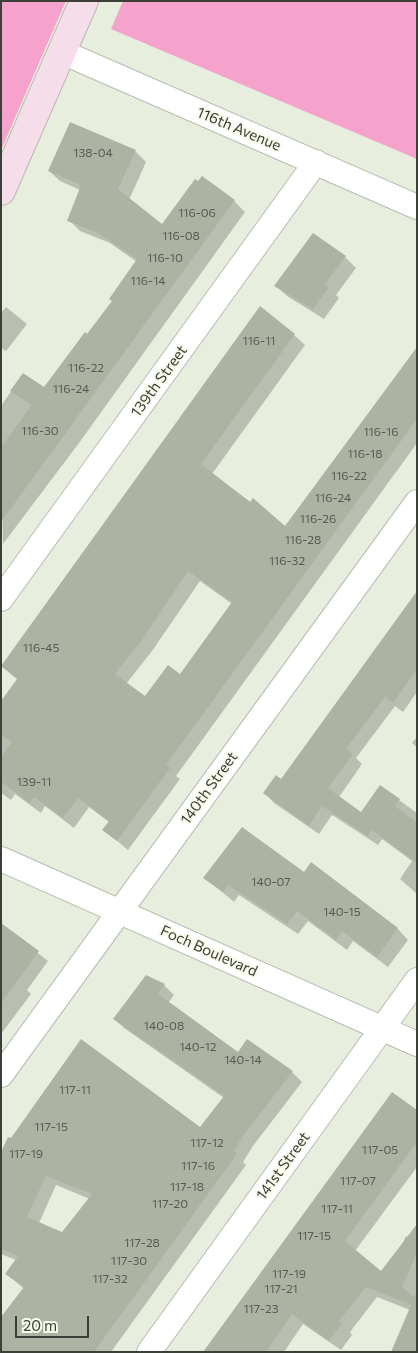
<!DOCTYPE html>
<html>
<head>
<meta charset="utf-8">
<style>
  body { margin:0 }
  #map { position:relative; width:418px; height:1353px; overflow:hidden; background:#e8eede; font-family:Commissioner,sans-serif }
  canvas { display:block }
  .frame { position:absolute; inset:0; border:2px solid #3c3e38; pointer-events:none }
  .scale { position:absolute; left:15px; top:1316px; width:74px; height:22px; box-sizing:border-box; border:2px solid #3c3e38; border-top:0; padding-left:6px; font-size:15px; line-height:18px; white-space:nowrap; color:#3c3e38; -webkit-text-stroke:4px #f6fbeb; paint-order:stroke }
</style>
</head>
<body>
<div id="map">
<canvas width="418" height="1353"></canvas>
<div class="frame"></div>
<div class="scale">20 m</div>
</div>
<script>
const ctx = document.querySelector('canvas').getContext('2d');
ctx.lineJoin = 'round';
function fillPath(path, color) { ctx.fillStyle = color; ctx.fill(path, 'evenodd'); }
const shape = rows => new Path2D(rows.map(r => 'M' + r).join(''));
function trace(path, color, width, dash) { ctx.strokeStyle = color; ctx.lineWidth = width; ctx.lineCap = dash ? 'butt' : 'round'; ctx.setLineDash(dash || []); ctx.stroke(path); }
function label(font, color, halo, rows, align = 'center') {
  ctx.font = font + ' Commissioner,sans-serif'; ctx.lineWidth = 4; ctx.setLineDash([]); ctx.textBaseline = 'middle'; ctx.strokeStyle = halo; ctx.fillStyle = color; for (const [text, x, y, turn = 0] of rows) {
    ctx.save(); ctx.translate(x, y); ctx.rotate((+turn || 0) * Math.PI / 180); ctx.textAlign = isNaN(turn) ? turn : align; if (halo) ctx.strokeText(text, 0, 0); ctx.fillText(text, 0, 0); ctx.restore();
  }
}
const green = shape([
  [1,1,66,1,1,150],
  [123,1,417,1,417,159,111,29]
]);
const shadow = shape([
  [135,151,146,162,129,200,162,226,234,201,245,212,79,443,3,544,1,450,4,447,1,445,1,406,23,374,44,389,114,302,137,262,110,243,80,231,69,220,80,190,60,181,49,171],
  [345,257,356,268,336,295,339,298,324,319,287,296,276,286],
  [6,307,27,324,6,351,1,348,1,313],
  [294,335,305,345,212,474,286,528,417,349,417,443,176,776,180,779,128,850,104,830,109,822,89,807,74,828,45,806,41,813,15,794,11,800,1,793,1,703,18,680,3,666],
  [200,581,232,604,181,675,145,698,126,684,152,651],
  [417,593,417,692,403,712,395,706,356,758,362,764,339,797,361,814,381,787,417,813,417,894,400,879,412,861,382,839,378,845,332,815,319,834,274,803,265,793,282,781],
  [417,737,417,747,412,743],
  [311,864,398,929,408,940,388,967,353,941,347,950,308,921,298,934,239,895,234,902,205,878,304,873],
  [1,925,48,961,27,990,31,994,1,1034],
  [147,976,164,985,174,995,168,1003,239,1054,292,1072,302,1082,253,1146,243,1162,246,1165,111,1352,1,1352,24,1289,7,1274,16,1260,1,1254,1,1154,200,1129,224,1098,124,1028,114,1018],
  [56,1185,90,1199,62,1233,39,1223],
  [417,1112,417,1167,355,1251,382,1273,401,1247,406,1236,417,1241,417,1352,410,1310,377,1297,350,1332,352,1335,341,1350,303,1324,284,1352,206,1352]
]);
const building = shape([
  [70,122,136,150,118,189,162,224,195,179,198,181,202,176,235,200,1,522,1,447,32,405,10,391,23,373,44,387,85,332,87,334,112,301,109,299,137,259,98,233,67,221,81,185,48,171],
  [313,233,346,256,325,284,329,287,313,309,274,286],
  [260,306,295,334,201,464,250,502,253,498,285,526,417,347,417,419,166,765,170,768,117,841,102,830,109,821,78,798,63,818,34,797,30,803,1,782,1,757,12,742,1,735,1,701,17,679,1,666],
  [188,571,232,602,180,674,168,665,145,696,115,674,142,640],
  [417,591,417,669,393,703,385,697,346,749,353,754,328,788,361,812,380,785,400,799,395,806,417,822,417,863,372,830,368,836,322,806,309,826,263,793,276,775,281,779],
  [242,827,304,872,311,862,398,928,377,957,342,931,336,940,297,911,287,924,228,885,223,892,203,878],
  [1,923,39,951,1,1004],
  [146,975,165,984,158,994,238,1052,247,1039,293,1071,243,1136,234,1151,237,1154,94,1352,1,1352,1,1317,24,1287,5,1274,18,1256,1,1249,1,1152,8,1137,11,1138,81,1039,200,1127,224,1096,113,1019],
  [46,1176,92,1194,62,1232,27,1217],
  [392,1092,417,1110,417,1142,345,1241,381,1271,417,1224,417,1253,402,1287,414,1297,417,1291,417,1352,391,1352,411,1305,366,1287,339,1321,342,1323,329,1341,292,1314,266,1352,203,1352]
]);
const minor = shape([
  [62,52,417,207],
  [1,599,316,162],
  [1,859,417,1044],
  [1,1075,417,502],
  [149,1352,417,980]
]);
const secondary = shape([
  [1,191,84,1]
]);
const numberNames = [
  ["138-04",93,153],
  ["116-06",197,213],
  ["116-08",181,236],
  ["116-10",165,258],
  ["116-14",148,281],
  ["116-11",259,341],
  ["116-22",86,368],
  ["116-24",71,389],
  ["116-30",40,431],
  ["116-16",381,432],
  ["116-18",365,454],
  ["116-22",349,476],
  ["116-24",333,498],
  ["116-26",318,519],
  ["116-28",303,540],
  ["116-32",287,561],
  ["116-45",41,648],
  ["139-11",34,782],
  ["140-07",271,882],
  ["140-15",342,912],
  ["140-08",164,1026],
  ["140-12",198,1047],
  ["140-14",243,1060],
  ["117-11",75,1090],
  ["117-15",51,1127],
  ["117-12",207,1143],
  ["117-05",380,1150],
  ["117-19",26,1154],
  ["117-16",198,1166],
  ["117-07",358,1181],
  ["117-18",187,1187],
  ["117-20",170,1204],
  ["117-11",337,1209],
  ["117-15",314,1236],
  ["117-28",142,1243],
  ["117-30",129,1261],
  ["117-19",289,1274],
  ["117-32",110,1279],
  ["117-21",281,1289],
  ["117-23",261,1309]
];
const streetNames = [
  ["116th Avenue",239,129,23],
  ["139th Street",159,381,-54],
  ["140th Street",209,788,-54],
  ["Foch Boulevard",209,951,24],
  ["141st Street",283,1166,-54]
];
fillPath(green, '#f5a3cc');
fillPath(shadow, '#0003');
fillPath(building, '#adb2a3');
trace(minor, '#b6bcad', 26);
trace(secondary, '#b6bcad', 30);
trace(minor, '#fff', 24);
trace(secondary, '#f5dde9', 28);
label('12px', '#585b53', null, numberNames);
label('15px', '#3c3e38', '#f6fbeb', streetNames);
</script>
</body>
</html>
